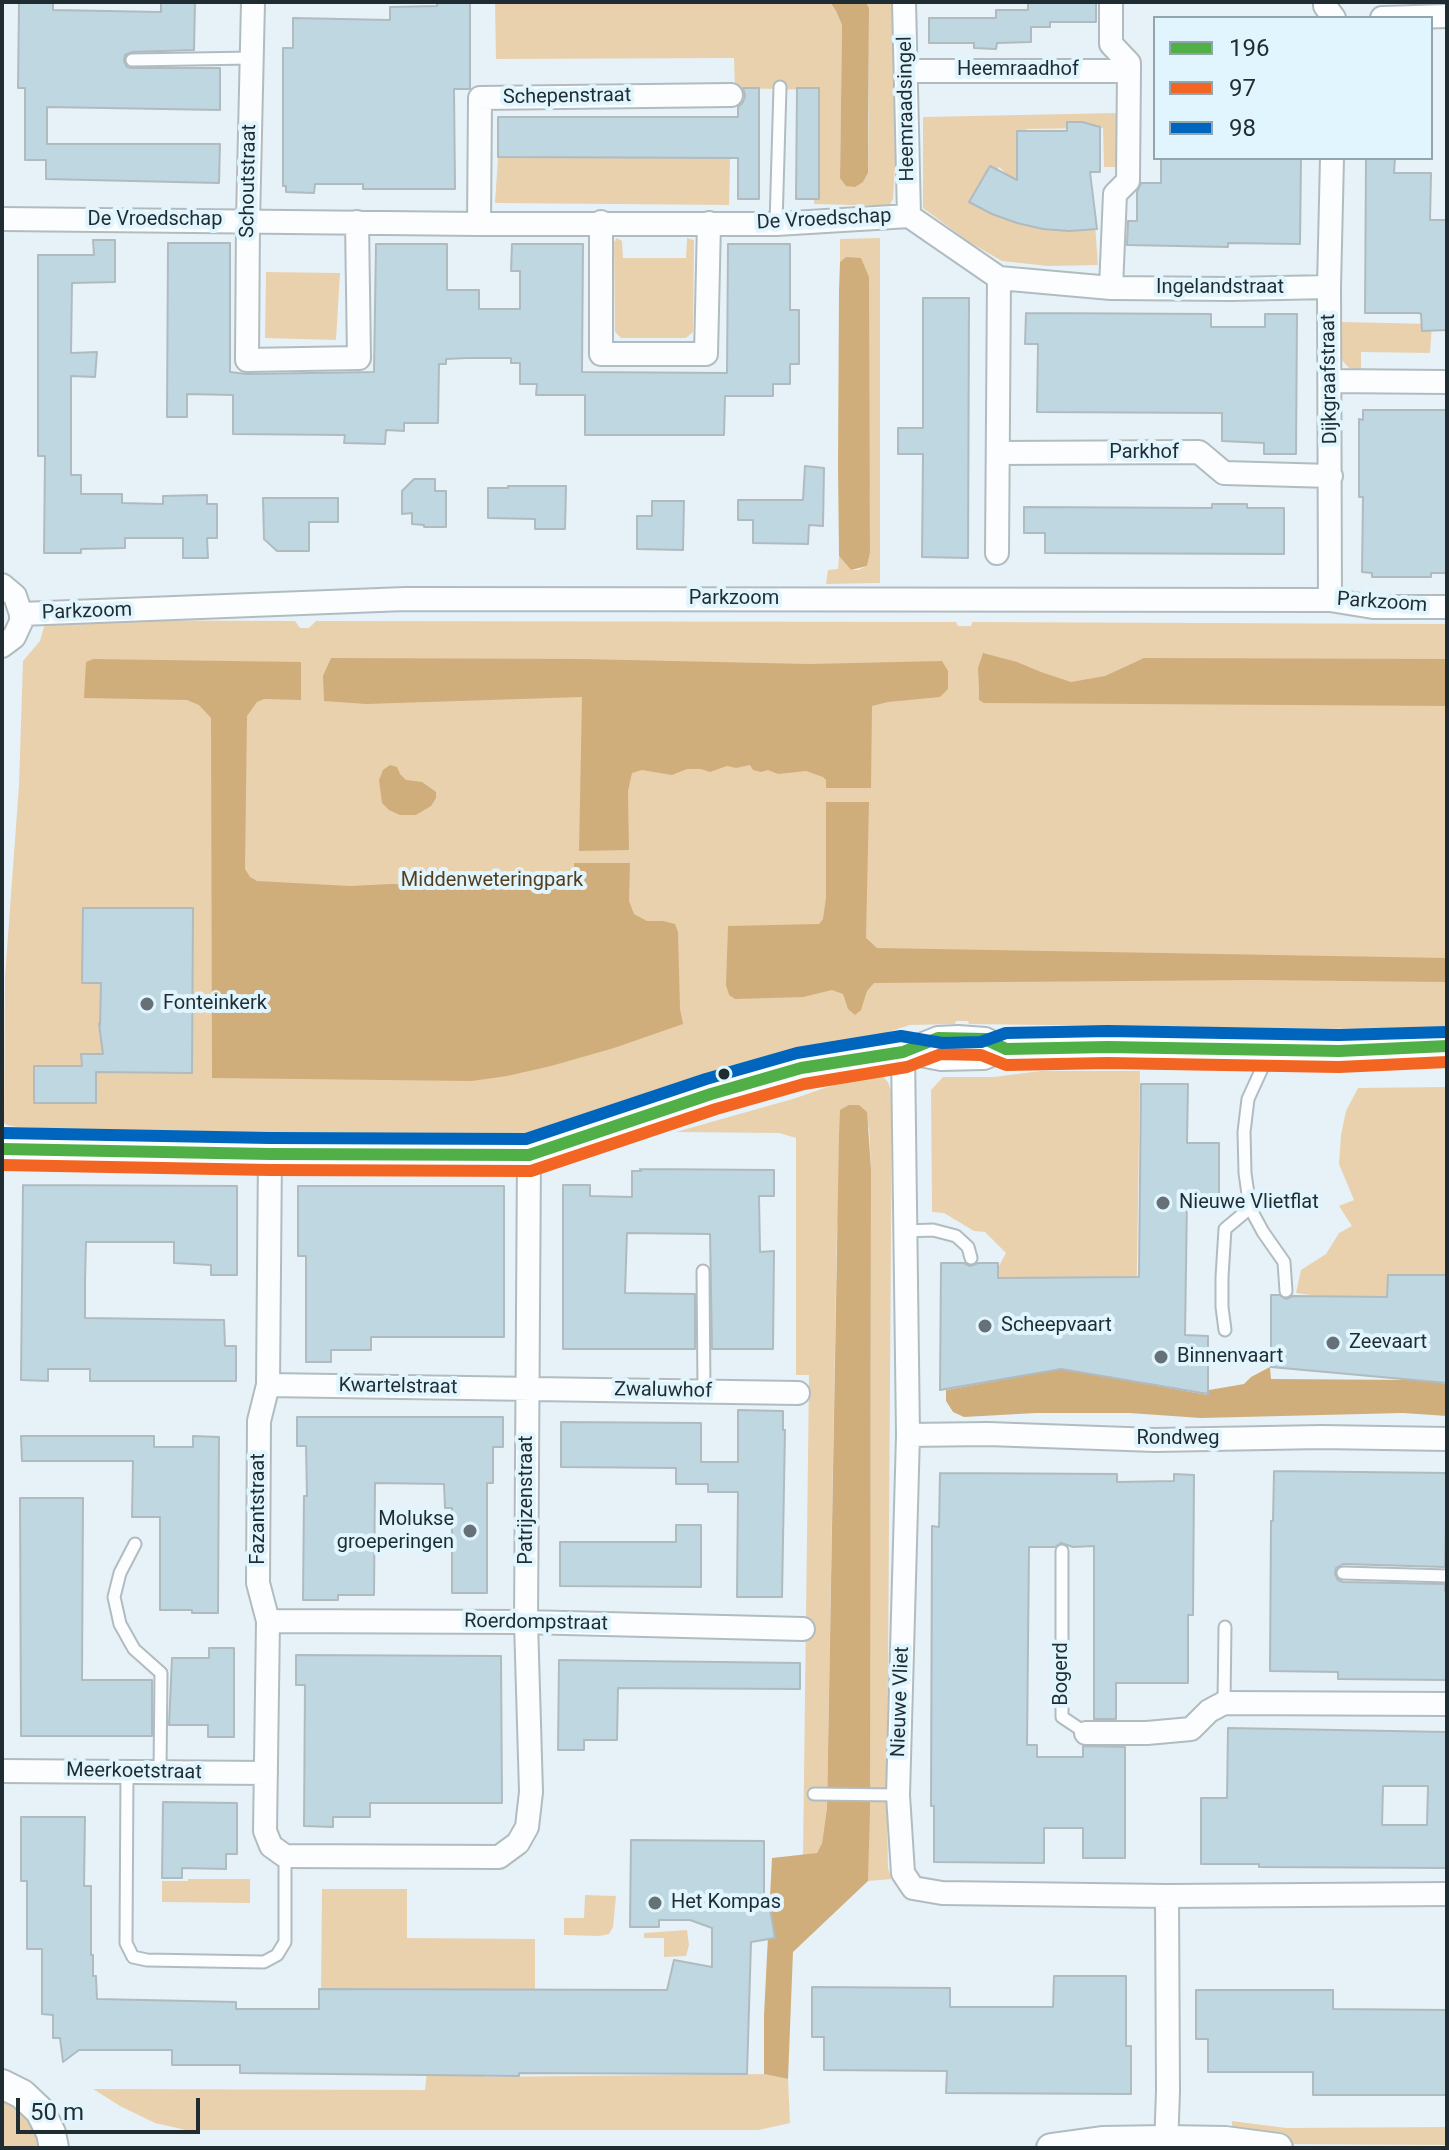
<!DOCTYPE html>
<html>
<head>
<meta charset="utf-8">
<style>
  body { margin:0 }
  #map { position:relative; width:1449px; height:2150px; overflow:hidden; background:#e7f2f8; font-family:Roboto,sans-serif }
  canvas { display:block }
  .frame { position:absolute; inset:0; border:4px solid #1f2c31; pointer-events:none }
  .legend { position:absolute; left:1153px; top:16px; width:280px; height:144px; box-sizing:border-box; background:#e1f5fe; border:2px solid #93a5ac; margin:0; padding:10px 14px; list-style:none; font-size:24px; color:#1f2c31 }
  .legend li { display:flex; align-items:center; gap:16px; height:40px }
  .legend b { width:40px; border:2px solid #93a5ac }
  .scale { position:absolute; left:16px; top:2098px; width:184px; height:36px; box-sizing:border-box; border:4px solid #1f2c31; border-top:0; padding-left:10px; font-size:24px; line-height:28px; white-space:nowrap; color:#1f2c31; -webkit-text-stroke:6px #e1f5fe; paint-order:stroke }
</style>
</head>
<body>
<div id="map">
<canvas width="1449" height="2150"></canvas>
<div class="frame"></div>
<ul class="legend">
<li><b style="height:10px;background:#50af46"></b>196</li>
<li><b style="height:10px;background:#f26522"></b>97</li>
<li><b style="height:10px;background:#0065bd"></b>98</li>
</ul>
<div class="scale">50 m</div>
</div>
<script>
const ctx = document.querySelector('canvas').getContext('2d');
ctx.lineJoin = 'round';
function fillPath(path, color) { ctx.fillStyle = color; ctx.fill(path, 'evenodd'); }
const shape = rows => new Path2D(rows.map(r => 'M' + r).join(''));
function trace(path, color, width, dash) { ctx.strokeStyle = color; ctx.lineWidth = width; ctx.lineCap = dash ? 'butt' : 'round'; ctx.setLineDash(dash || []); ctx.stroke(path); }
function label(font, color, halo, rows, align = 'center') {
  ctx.font = font + ' Roboto,sans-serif'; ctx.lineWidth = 8; ctx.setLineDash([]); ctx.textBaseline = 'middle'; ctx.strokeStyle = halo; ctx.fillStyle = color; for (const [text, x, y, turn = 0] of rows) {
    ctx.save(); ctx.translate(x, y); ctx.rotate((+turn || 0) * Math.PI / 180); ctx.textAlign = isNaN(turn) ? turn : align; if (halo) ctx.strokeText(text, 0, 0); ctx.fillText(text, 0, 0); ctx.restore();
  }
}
const green = shape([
  [495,2,830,2,836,11,842,25,840,178,863,182,868,173,869,119,869,8,866,2,894,2,895,165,893,199,889,206,814,204,815,90,735,88,734,58,496,59],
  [1118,113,1120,167,1104,167,1103,128,1026,129,1026,168,1020,182,1010,177,999,167,978,197,1095,224,1098,265,1048,266,1002,261,969,242,923,208,923,117],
  [498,158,730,158,729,205,495,203],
  [617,238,622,241,623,258,686,258,687,238,694,240,693,332,686,338,621,338,615,332,614,242],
  [880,238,880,583,826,584,828,570,838,569,839,556,851,570,858,570,867,566,870,553,870,497,846,257,840,262,840,239],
  [266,272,340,273,336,340,265,338],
  [1342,322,1432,324,1430,353,1361,352,1361,374,1349,368,1340,358],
  [46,620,295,621,300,628,309,628,316,621,956,622,958,626,971,626,972,622,1447,624,1447,1030,969,1024,968,1021,956,1021,955,1024,910,1025,739,1080,722,1084,718,1078,698,1084,699,1089,548,1132,518,1138,166,1134,17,1127,7,1125,4,1123,5,977,19,785,23,661,40,641],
  [1040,1071,1140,1071,1136,1331,999,1282,999,1266,1006,1253,985,1232,974,1231,944,1213,932,1212,931,1090,943,1077,994,1077],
  [880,1074,888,1082,892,1094,887,1816,888,1868,892,1879,868,1881,871,1382,871,1169,869,1126,837,1227,827,1808,822,1843,817,1853,803,1856,809,1375,796,1375,796,1138,779,1133,676,1132,796,1098,827,1087],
  [1447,1087,1447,1328,1339,1299,1296,1293,1301,1270,1326,1254,1339,1233,1352,1226,1339,1206,1354,1200,1339,1164,1341,1135,1346,1111,1358,1088],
  [188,1879,250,1879,250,1903,162,1902,162,1881,188,1881],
  [322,1889,407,1889,407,1938,535,1939,535,1993,321,1992],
  [585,1895,616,1896,613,1927,609,1934,599,1936,564,1935,564,1918,584,1918],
  [687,1930,689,1945,686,1956,664,1957,664,1938,644,1938,644,1933],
  [484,2066,485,2077,764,2074,788,2079,790,2123,759,2130,186,2130,155,2123,120,2106,93,2089,425,2090,427,2071],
  [2,2100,8,2102,24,2115,36,2133,39,2148,2,2148],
  [1232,2121,1286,2128,1447,2127,1447,2145,1287,2144,1232,2133]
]);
const water = shape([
  [830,2,866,2,869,8,868,173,863,182,855,187,846,186,840,178,842,25,836,11],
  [846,257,861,258,869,277,870,553,867,566,851,570,839,556,838,466,839,291,840,262],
  [983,653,1017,662,1041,672,1071,682,1105,676,1144,658,1447,659,1447,706,984,703,979,700,979,688,978,668],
  [331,658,582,659,809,664,942,661,948,671,948,689,940,697,888,702,872,706,871,788,826,788,826,780,823,777,806,771,778,774,768,770,761,772,753,770,750,765,736,768,727,766,710,772,701,769,687,769,672,775,642,770,632,773,628,791,629,850,579,851,582,697,366,704,324,701,323,676],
  [93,659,301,662,301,700,264,699,257,702,247,716,245,869,250,877,257,881,350,886,391,884,571,889,575,883,574,863,630,863,629,901,634,914,647,921,663,921,675,924,678,932,680,1009,683,1024,614,1048,551,1066,507,1076,472,1081,212,1078,211,718,199,705,187,700,84,698,86,662],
  [390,765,397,767,400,774,406,780,422,782,436,792,436,798,431,806,416,815,400,815,389,810,382,803,379,780,383,770],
  [826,802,869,802,866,938,877,948,1447,958,1447,982,1256,980,874,983,867,991,861,1010,855,1015,848,1009,843,994,832,990,803,997,735,999,729,995,726,985,728,926,819,924,823,919,826,898],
  [849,1105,859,1105,867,1112,871,1169,870,1810,868,1881,793,1952,788,2079,764,2074,764,2015,772,1858,817,1853,822,1843,827,1808,839,1135,840,1110],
  [1270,1367,1271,1379,1420,1380,1447,1384,1447,1416,1403,1413,1201,1418,1129,1413,1036,1413,964,1417,953,1412,946,1401,946,1390,1062,1369,1208,1395,1209,1390,1244,1384,1251,1377]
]);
const building = shape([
  [19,2,53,2,53,10,161,12,161,2,195,2,194,50,132,52,125,55,124,61,127,67,132,68,220,68,220,110,47,107,47,144,220,144,219,183,46,179,46,160,25,160,25,88,18,88,19,2],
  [437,2,470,2,470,89,454,89,455,189,363,189,363,184,315,184,314,193,286,192,286,186,283,186,283,48,293,48,293,18,390,20,390,7,437,6,437,2],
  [1028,2,1096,2,1096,22,1050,22,1050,27,1031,27,1031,42,997,43,996,49,974,48,974,43,929,43,929,18,996,18,996,10,1028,10,1028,2],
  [743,88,759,88,759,199,738,199,738,158,498,157,498,117,738,117,738,107,743,102,745,96,743,88],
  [797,88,819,88,819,199,796,199,797,88],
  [1067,122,1082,122,1100,127,1100,172,1090,172,1097,229,1069,231,1043,229,1017,223,992,214,969,202,990,166,1017,180,1017,131,1067,131,1067,122],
  [1161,158,1301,158,1300,244,1228,243,1228,247,1127,245,1128,221,1137,221,1137,192,1141,183,1161,183,1161,158],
  [1366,158,1395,158,1394,173,1431,173,1430,220,1447,220,1447,330,1422,331,1421,314,1419,313,1365,313,1366,158],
  [93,240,115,240,115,282,72,283,71,353,97,352,95,377,71,376,71,475,81,475,81,494,122,494,122,503,163,504,163,496,207,495,207,504,217,504,217,538,207,538,208,558,183,558,183,538,125,538,125,548,81,549,81,553,44,553,45,456,38,456,38,255,94,255,93,240],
  [168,243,230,243,230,372,247,374,374,372,376,244,447,244,447,290,479,290,479,309,520,309,520,271,511,271,512,244,583,244,582,372,727,373,728,244,790,244,790,310,799,310,799,364,790,364,790,384,773,384,773,396,725,396,724,435,585,435,585,395,536,395,537,384,520,384,520,363,511,363,511,358,467,358,446,359,446,364,439,364,438,423,404,423,404,431,386,430,385,444,344,443,345,435,233,434,233,395,187,394,187,417,167,417,168,243],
  [923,298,969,298,968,558,922,557,923,454,898,454,898,428,923,428,923,298],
  [1026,313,1211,314,1211,327,1265,327,1265,314,1297,314,1296,454,1264,454,1264,443,1222,441,1222,413,1037,412,1038,344,1025,344,1026,313],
  [1363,410,1447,410,1447,573,1431,573,1431,577,1372,577,1372,573,1362,572,1363,497,1359,497,1359,419,1363,420,1363,410],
  [805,466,824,468,823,526,809,525,808,544,753,543,753,520,738,520,738,500,803,500,805,466],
  [414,479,435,479,435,491,446,491,446,527,424,527,424,525,412,524,412,513,402,514,402,491,414,479],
  [508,486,566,486,565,529,535,529,535,519,488,518,488,488,508,488,508,486],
  [263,498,338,498,338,522,309,522,309,551,277,551,264,539,263,498],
  [652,501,684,501,683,550,637,549,637,516,652,516,652,501],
  [1212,504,1247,504,1247,508,1284,508,1284,554,1045,553,1045,533,1024,533,1024,507,1212,508,1212,504],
  [83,908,193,908,192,1073,96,1072,96,1103,34,1103,34,1066,82,1066,81,1054,103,1054,99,1024,100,1025,101,983,82,983,83,908],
  [1141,1084,1188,1084,1187,1143,1219,1143,1219,1201,1187,1200,1185,1335,1208,1336,1208,1394,1061,1369,940,1390,941,1263,964,1263,970,1266,978,1263,998,1263,998,1278,1139,1277,1141,1084],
  [640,1169,774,1170,774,1196,759,1196,760,1252,774,1251,773,1349,712,1349,710,1234,627,1233,625,1293,695,1294,695,1349,563,1349,563,1185,590,1185,590,1196,632,1197,632,1171,641,1171,640,1169],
  [23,1185,237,1186,237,1275,211,1275,211,1265,174,1263,174,1242,86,1242,85,1281,85,1318,224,1320,225,1346,236,1346,236,1381,90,1381,90,1369,48,1369,48,1381,21,1380,23,1185],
  [298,1186,504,1186,504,1337,371,1337,371,1350,331,1350,331,1362,306,1362,306,1256,298,1256,298,1186],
  [1388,1275,1447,1275,1447,1383,1271,1367,1271,1295,1279,1295,1286,1299,1293,1296,1387,1297,1388,1275],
  [738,1410,783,1411,783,1430,785,1430,782,1597,737,1597,738,1492,708,1492,708,1484,676,1484,676,1468,561,1467,561,1422,701,1423,701,1462,738,1462,738,1410],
  [297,1417,503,1417,503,1447,493,1447,493,1483,487,1483,487,1593,452,1593,452,1508,445,1508,444,1484,375,1483,374,1595,338,1595,338,1600,303,1600,304,1496,307,1496,306,1446,297,1446,297,1417],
  [21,1436,154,1436,154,1447,193,1447,193,1436,219,1437,218,1613,192,1613,192,1610,160,1610,160,1517,132,1517,133,1461,22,1461,21,1436],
  [1274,1471,1447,1473,1445,1567,1343,1564,1336,1568,1335,1574,1338,1580,1343,1582,1445,1584,1445,1591,1447,1591,1447,1680,1338,1679,1338,1672,1270,1671,1271,1521,1273,1521,1274,1471],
  [940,1473,1117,1474,1117,1482,1174,1481,1174,1474,1194,1475,1193,1615,1188,1615,1188,1683,1116,1683,1116,1719,1094,1719,1094,1546,1073,1547,1061,1543,1055,1547,1029,1547,1027,1745,1037,1745,1037,1757,1083,1757,1083,1746,1125,1747,1125,1858,1083,1858,1083,1828,1044,1828,1044,1863,934,1862,934,1806,931,1806,932,1526,939,1527,940,1473],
  [20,1498,83,1498,82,1680,152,1680,152,1736,21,1736,20,1498],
  [676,1525,701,1525,701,1587,560,1586,560,1542,676,1542,676,1525],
  [209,1648,234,1648,234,1737,208,1737,208,1725,169,1725,172,1658,209,1658,209,1648],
  [296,1655,501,1656,502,1803,370,1803,370,1817,333,1817,333,1827,304,1826,305,1685,296,1685,296,1655],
  [559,1660,800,1663,800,1689,618,1688,617,1740,584,1740,584,1750,558,1750,559,1660],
  [1228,1728,1447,1732,1447,1868,1259,1867,1259,1864,1201,1864,1201,1798,1227,1798,1228,1728],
  [1383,1786,1428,1786,1427,1825,1382,1825,1383,1786],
  [163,1802,237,1803,237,1854,226,1854,226,1869,182,1868,182,1878,162,1878,163,1802],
  [21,1817,85,1817,84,1886,91,1886,91,1955,93,1955,93,1976,96,1976,97,1999,236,2002,236,2009,319,2009,319,1989,667,1990,674,1960,712,1967,712,1928,690,1920,659,1920,659,1927,630,1927,631,1840,764,1841,764,1897,768,1896,775,1938,751,1942,747,2074,519,2073,519,2076,240,2073,240,2065,172,2065,172,2050,79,2050,63,2062,60,2038,53,2038,53,2015,42,2014,42,1949,27,1949,27,1881,21,1881,21,1817],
  [1054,1976,1126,1976,1126,2046,1131,2046,1131,2094,946,2093,947,2071,824,2070,824,2037,812,2037,812,1987,950,1988,950,2007,1053,2007,1054,1976],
  [1196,1990,1333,1990,1333,2009,1447,2010,1447,2095,1313,2095,1313,2072,1208,2072,1208,2039,1196,2039,1196,1990]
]);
const service = shape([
  [132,60,252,58],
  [776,224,780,87],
  [1270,1051,1248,1099,1244,1132,1245,1173,1250,1208,1263,1232,1284,1262,1286,1291],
  [906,1231,933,1230,956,1236,968,1247,971,1258],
  [703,1271,704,1392],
  [1225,1330,1222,1307,1222,1277,1225,1229,1250,1208],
  [135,1544,120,1573,114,1597,120,1624,134,1649,161,1673,160,1772],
  [1062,1551,1062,1717,1086,1733],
  [1343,1573,1447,1576],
  [1224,1703,1225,1627],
  [127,1772,126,1943,133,1957,147,1960,264,1962,277,1955,285,1942,285,1856],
  [814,1794,898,1795]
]);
const minor = shape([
  [253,2,248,221,247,360,359,358,357,222],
  [904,2,909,216],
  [1111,2,1111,44,1129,63,1129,71,1128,181,1115,194,1111,288],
  [1325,2,1325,6,1334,18],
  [1382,18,1447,16],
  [907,71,1129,71],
  [2,219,479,224,776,224,909,216,999,278,1111,288,1231,289,1329,287],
  [601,222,601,354,706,354,709,223],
  [479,224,480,98,731,95],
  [1330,381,1447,382],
  [998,453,1199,452,1224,473,1331,476],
  [997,553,999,278],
  [2,585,15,596,21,614,21,622,14,637,2,646],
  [1330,600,1329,287,1332,158],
  [21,614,405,599,1330,600,1373,607,1447,607],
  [903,1052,908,1435,898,1795,903,1873,913,1888,942,1893,1167,1896,1447,1894],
  [904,1052,941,1059,984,1058,1006,1049,1108,1047,1339,1051,1447,1048],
  [2,1149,270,1154,529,1155,711,1094,801,1068,903,1052,938,1038,958,1037,985,1039,1006,1049],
  [270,1154,268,1385,259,1421,258,1583,268,1621,265,1831,271,1846,285,1856,499,1857,518,1843,527,1827,531,1792,526,1622,529,1155],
  [268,1385,798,1393],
  [908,1435,988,1434,1155,1440,1322,1437,1447,1439],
  [268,1621,526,1622,803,1629],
  [1086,1733,1147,1733,1191,1729,1209,1711,1224,1703,1447,1704],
  [2,1771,266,1773],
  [1166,2148,1168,2091,1167,1896]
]);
const tertiary = shape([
  [2,2084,22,2094,40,2111,51,2133,54,2148],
  [1051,2148,1102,2141,1166,2140,1225,2141,1278,2148]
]);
const bus1 = shape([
  [2,1149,270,1154,529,1155,711,1094,801,1068,903,1052,938,1038,985,1039,1006,1049,1108,1047,1339,1051,1447,1046]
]);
const bus2 = shape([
  [2,1165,270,1170,531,1171,716,1109,804,1084,907,1067,941,1054,981,1055,1006,1065,1108,1063,1339,1067,1447,1062]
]);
const bus3 = shape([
  [2,1133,270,1138,526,1139,706,1079,797,1053,901,1036,942,1043,981,1042,1006,1033,1108,1031,1339,1035,1447,1032]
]);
const markers = [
  [147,1004,8,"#657177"],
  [724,1074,7,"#1f2c31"],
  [1163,1203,8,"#657177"],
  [985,1326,8,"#657177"],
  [1333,1343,8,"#657177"],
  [1161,1357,8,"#657177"],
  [470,1531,8,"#657177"],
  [655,1903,8,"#657177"]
];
const streetNames = [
  ["Heemraadhof",1018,70],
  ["Schepenstraat",567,97,-1],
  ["Heemraadsingel",907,109,-91],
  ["Schoutstraat",249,181,-89],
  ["De Vroedschap",155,220],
  ["De Vroedschap",824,220,-3],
  ["Ingelandstraat",1220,288],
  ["Dijkgraafstraat",1330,379,-91],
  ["Parkhof",1144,453],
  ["Parkzoom",734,599],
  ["Parkzoom",1382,603,4],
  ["Parkzoom",87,612,-2],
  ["Kwartelstraat",398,1387,1],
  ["Zwaluwhof",663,1391,1],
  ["Rondweg",1178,1439],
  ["Patrijzenstraat",527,1500,-90],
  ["Fazantstraat",259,1509,-90],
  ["Roerdompstraat",536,1623,1],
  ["Bogerd",1062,1674,-90],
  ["Nieuwe Vliet",901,1702,-88],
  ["Meerkoetstraat",134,1772,1]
];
const parkNames = [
  ["Middenweteringpark",492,881]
];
const poiNames = [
  ["Fonteinkerk",163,1004],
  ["Nieuwe Vlietflat",1179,1203],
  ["Scheepvaart",1001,1326],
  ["Zeevaart",1349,1343],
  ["Binnenvaart",1177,1357],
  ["Molukse",454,1520,"right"],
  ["groeperingen",454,1543,"right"],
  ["Het Kompas",671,1903]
];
fillPath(green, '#e9d1ae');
fillPath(water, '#d0ae7b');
fillPath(building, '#bed7e1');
trace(building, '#b0bbc0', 2);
trace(service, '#b1bcc0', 15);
trace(minor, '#b1bcc0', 26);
trace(tertiary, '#b1bcc0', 32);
trace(service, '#fbfdfe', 11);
trace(minor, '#fbfdfe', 22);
trace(tertiary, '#fbfdfe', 28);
trace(bus1, '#50af46', 12);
trace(bus2, '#f26522', 12);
trace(bus3, '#0065bd', 12);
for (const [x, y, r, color] of markers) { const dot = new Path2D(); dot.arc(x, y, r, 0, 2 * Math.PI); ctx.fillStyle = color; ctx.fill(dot); trace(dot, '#e1f5fe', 3); }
label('20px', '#1f2c31', '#e1f5fe', streetNames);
label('20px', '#553e1e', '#e1f5fe', parkNames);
label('20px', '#1f2c31', '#e1f5fe', poiNames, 'left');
</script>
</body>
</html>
